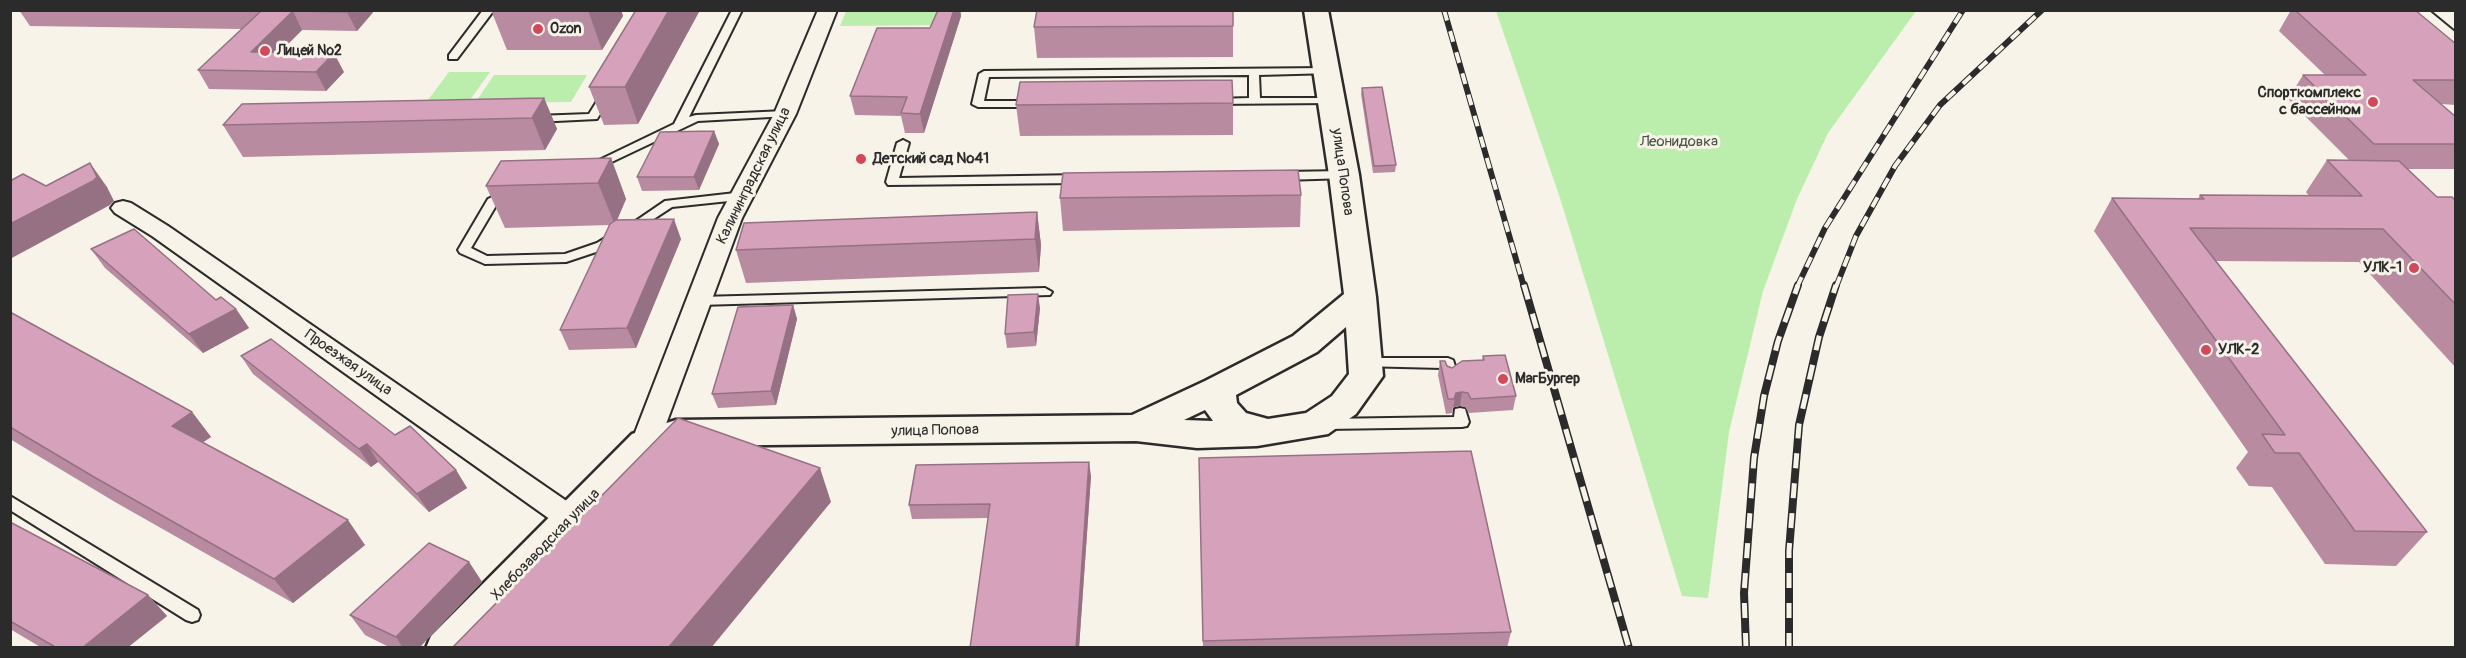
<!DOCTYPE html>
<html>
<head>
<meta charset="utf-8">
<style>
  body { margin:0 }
  #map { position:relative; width:2466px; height:658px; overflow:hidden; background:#f7f3e8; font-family:Pangolin,sans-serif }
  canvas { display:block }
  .frame { position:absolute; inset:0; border:12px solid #2b2b2b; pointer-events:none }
</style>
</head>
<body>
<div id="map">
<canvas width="2466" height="658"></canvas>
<div class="frame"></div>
</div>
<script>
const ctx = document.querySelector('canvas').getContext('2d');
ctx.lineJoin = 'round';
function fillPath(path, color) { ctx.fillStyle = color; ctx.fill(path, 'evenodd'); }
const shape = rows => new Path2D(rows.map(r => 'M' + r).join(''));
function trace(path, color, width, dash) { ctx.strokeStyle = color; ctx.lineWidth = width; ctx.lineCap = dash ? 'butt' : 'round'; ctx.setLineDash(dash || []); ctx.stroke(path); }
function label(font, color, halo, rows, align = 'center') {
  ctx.font = font + ' Pangolin,sans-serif'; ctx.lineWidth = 6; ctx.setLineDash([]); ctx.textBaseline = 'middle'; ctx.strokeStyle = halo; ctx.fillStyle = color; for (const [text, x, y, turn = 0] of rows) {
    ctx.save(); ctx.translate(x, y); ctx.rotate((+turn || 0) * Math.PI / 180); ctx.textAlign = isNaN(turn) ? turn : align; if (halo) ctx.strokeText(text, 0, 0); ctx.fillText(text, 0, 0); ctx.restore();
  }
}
const green = shape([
  [846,11,962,11,958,25,840,26],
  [1496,11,1916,11,1828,133,1797,199,1763,291,1729,432,1708,598,1682,596,1560,198],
  [449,72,490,72,467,104,425,104],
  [494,75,587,75,571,102,475,103]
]);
const service = shape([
  [483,10,494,10,457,59,449,59,449,55,483,10],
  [732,10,742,10,689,117,696,115,785,111,791,114,789,116,698,121,599,168,591,168,589,166,591,164,674,124,732,10],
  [1328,68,1333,71,1332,73,1259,75,1260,98,1336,98,1336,102,1332,103,1211,104,1211,100,1215,99,1249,98,1249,75,989,77,984,101,1034,101,1040,104,1034,107,978,107,972,104,979,74,984,71,1328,68],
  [606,92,612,95,597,119,536,122,530,119,536,116,589,114,602,93,606,92],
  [903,140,909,143,899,178,1080,175,1086,179,1080,183,888,185,886,182,897,143,903,140],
  [1344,171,1348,172,1350,175,1348,178,1283,180,1277,176,1283,172,1344,171],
  [508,189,514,193,497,204,471,248,487,256,565,254,597,243,610,235,614,234,620,238,605,249,566,262,485,264,460,253,458,250,488,199,508,189],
  [744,192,750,196,748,199,672,207,634,232,626,232,624,229,665,201,744,192],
  [1045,288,1052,292,1050,295,699,305,692,301,699,297,1045,288],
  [1365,358,1448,358,1453,360,1458,375,1451,380,1446,378,1442,368,1360,366,1358,363,1365,358],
  [1460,408,1465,409,1469,422,1467,426,1462,427,1326,429,1321,428,1319,424,1321,420,1326,419,1454,417,1455,409,1460,408],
  [10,496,198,610,200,615,198,620,192,622,186,620,10,510,10,496]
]);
const minor = shape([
  [818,10,837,10,796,114,742,218,659,443,655,450,645,453,635,450,631,443,718,218,774,114,818,10],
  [2407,10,2428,10,2456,33,2456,49,2449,47,2407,10],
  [123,201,131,203,168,226,581,511,586,519,581,527,571,530,561,527,152,236,115,213,111,208,115,203,123,201]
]);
const tertiary = shape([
  [1304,10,1328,10,1359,175,1376,297,1383,376,1356,414,1328,434,1257,446,1197,448,1136,441,677,446,658,452,473,648,426,648,431,636,632,434,676,420,1132,415,1205,381,1293,336,1344,294,1329,175,1304,10],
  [1346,327,1349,374,1332,396,1306,413,1268,419,1246,413,1237,403,1236,395,1317,352,1346,327],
  [1205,410,1213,421,1184,420,1205,410]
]);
const railFar1 = shape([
  [1444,10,1524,287],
  [1797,287,1825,228,1963,10],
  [1836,287,1856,236,1895,166,1940,105,2042,10]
]);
const rail = shape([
  [1524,285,1629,648],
  [1746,648,1744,593,1754,458,1764,396,1778,341,1798,285],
  [1789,648,1789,551,1799,425,1819,337,1836,285]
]);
const wall = shape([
  [19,10,375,10,357,31,302,30,280,52,344,72,326,91,209,89,198,70,242,29,30,26],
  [491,10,621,10,623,16,602,50,507,50],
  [636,10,700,10,638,124,604,125,589,87],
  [938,10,960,10,961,16,924,133,905,133,901,116,855,115,850,96,930,28],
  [2291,10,2415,10,2456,44,2456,105,2441,104,2456,117,2456,169,2408,169,2437,197,2456,201,2456,368,2359,262,2216,261,2427,532,2396,566,2325,564,2272,487,2249,486,2236,468,2248,452,2094,231,2112,198,2198,199,2200,195,2309,196,2306,192,2327,160,2349,160,2288,99,2303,75,2325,75,2279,31],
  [1233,26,1233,57,1037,58,1034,27],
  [1362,88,1396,165,1395,172,1373,173,1361,94],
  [544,98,557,129,545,150,243,157,223,125],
  [1233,103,1233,135,1020,136,1016,105],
  [714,131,719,144,699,190,642,191,637,177],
  [611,158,626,199,617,220,681,239,636,348,569,350,560,330,610,225,505,228,486,186],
  [1301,195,1300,227,1063,231,1060,198],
  [1037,212,1041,245,1039,272,746,283,736,250],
  [91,249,216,300,236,309,249,328,203,353,105,268],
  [793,305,797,319,776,405,718,408,712,394],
  [1040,308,1036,346,1007,348,1005,334],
  [10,312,192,412,211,437,203,442,365,545,293,603,115,502,10,439],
  [241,356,395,435,456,470,467,488,429,512,378,462,371,467,253,374],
  [1483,356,1516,396,1513,410,1469,413,1465,407,1460,406,1453,407,1452,413,1446,414,1438,375,1440,361,1452,368,1482,360],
  [1199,458,1511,632,1507,648,1203,648],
  [1091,476,1079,648,970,648,988,518,912,519,909,505],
  [10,522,148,595,167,616,127,648,42,648,10,629],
  [469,562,482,582,419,648,391,648,365,635,350,615]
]);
const shadedWall = shape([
  [349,10,375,10,357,31,347,12],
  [588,10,621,10,623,16,602,50],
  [669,10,700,10,638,124,625,87],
  [954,10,960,10,961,16,924,133,920,114],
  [293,11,302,30,262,70,251,52],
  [334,53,344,72,326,91,316,72],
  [544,98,557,129,545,150,532,118],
  [714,131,719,144,699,190,694,177],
  [611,158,626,199,615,225,598,183],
  [90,163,107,187,114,201,110,205,10,259,10,224],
  [1037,212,1041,245,1039,272,1035,239],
  [674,219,681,239,636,348,627,328],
  [1038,294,1040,308,1036,346,1034,332],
  [793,305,797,319,776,405,771,391],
  [236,309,249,328,203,353,189,334],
  [1462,392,1460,406,1453,407,1452,413,1456,393],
  [192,412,211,437,191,450,172,426],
  [367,444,378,462,371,467,359,449],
  [1089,462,1091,476,1079,648,1076,648],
  [820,468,831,502,711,648,668,648],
  [456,470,467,488,429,512,417,494],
  [348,520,365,545,293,603,274,579],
  [469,562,482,582,419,648,403,648,396,637],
  [148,595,167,616,127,648,82,648]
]);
const building = shape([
  [203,10,349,10,347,12,293,11,251,52,334,53,316,72,198,70,261,11,203,10],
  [636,10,669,10,625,87,589,87,636,10],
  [938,10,954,10,920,114,901,113,907,97,850,96,877,28,930,28,938,10],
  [1037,10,1233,10,1233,26,1034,27,1037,10],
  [2295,10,2415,10,2456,44,2456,80,2413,80,2456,117,2456,144,2374,144,2303,75,2366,75,2295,10],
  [1232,80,1233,103,1016,105,1020,82,1232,80],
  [1382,87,1396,165,1374,166,1362,88,1382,87],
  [544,98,532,118,223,125,242,104,544,98],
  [714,131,694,177,637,177,660,132,714,131],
  [611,158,598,183,486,186,501,161,611,158],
  [2327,160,2399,161,2437,197,2452,197,2456,201,2456,305,2383,229,2190,228,2427,532,2355,531,2299,453,2275,453,2262,434,2285,435,2112,198,2204,199,2200,195,2362,196,2327,160],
  [90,163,97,177,93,181,10,224,10,181,23,174,46,186,90,163],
  [1298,170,1301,195,1060,198,1063,173,1298,170],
  [1037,212,1035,239,736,250,744,223,1037,212],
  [674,219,627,328,560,330,610,224,616,220,674,219],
  [134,229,216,300,221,297,236,309,189,334,91,249,134,229],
  [1038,294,1034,332,1005,334,1008,295,1038,294],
  [793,305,771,391,712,394,738,307,793,305],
  [10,312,192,412,172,426,348,520,274,579,94,477,10,427,10,312],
  [271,339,395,435,410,426,456,470,417,494,367,444,359,449,241,356,271,339],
  [1505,355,1516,396,1471,399,1468,393,1462,392,1456,393,1454,399,1448,399,1440,361,1445,361,1447,366,1452,368,1462,361,1484,360,1483,356,1505,355],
  [678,418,820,468,668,648,452,648,678,418],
  [1471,451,1511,632,1203,641,1199,458,1471,451],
  [1089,462,1076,648,970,648,990,504,909,505,916,465,1089,462],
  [10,522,148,595,82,648,57,648,10,621,10,522],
  [429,543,469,562,396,637,350,615,429,543]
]);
const markers = [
  [538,29,6,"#d1495b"],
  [265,51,6,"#d1495b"],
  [2373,102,6,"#d1495b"],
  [861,159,6,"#d1495b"],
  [2414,268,6,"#d1495b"],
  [2206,350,6,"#d1495b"],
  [1503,379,6,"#d1495b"]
];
const farPoinames = [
  ["Ozon",550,29],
  ["Лицей №2",277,51]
];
const poiNames = [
  ["Спорткомплекс",2361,93,"right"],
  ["с бассейном",2361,110,"right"],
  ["Детский сад №41",873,159],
  ["УЛК-1",2402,268,"right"],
  ["УЛК-2",2218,350],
  ["МагБургер",1515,379]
];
const parkNames = [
  ["Леонидовка",1679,142]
];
const streetNames = [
  ["улица Попова",1342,172,82],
  ["Калининградская улица",754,176,-64],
  ["Проезжая улица",348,363,35],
  ["улица Попова",935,431,-1],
  ["Хлебозаводская улица",546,545,-46]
];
fillPath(green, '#bbedad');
trace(service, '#2b2b2b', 4);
trace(minor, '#2b2b2b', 4);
trace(tertiary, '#2b2b2b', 5);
fillPath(service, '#f7f3e8');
fillPath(minor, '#f7f3e8');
fillPath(tertiary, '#f7f3e8');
trace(railFar1, '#2b2b2b', 6);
trace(rail, '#2b2b2b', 8);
trace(railFar1, '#f7f3e8', 4, [11]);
trace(rail, '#f7f3e8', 5, [15]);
fillPath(wall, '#b88ba1');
fillPath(shadedWall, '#967183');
fillPath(building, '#d6a2bb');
trace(building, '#967183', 1.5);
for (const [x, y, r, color] of markers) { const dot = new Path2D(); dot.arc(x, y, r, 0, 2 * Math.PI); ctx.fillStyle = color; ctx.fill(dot); trace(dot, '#f7f3e8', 2); }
label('bold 14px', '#2b2b2b', '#f7f3e8', farPoinames, 'left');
label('bold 15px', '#2b2b2b', '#f7f3e8', poiNames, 'left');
label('15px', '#485245', '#f7f3e8', parkNames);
label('15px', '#2b2b2b', '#f7f3e8', streetNames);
</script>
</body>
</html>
